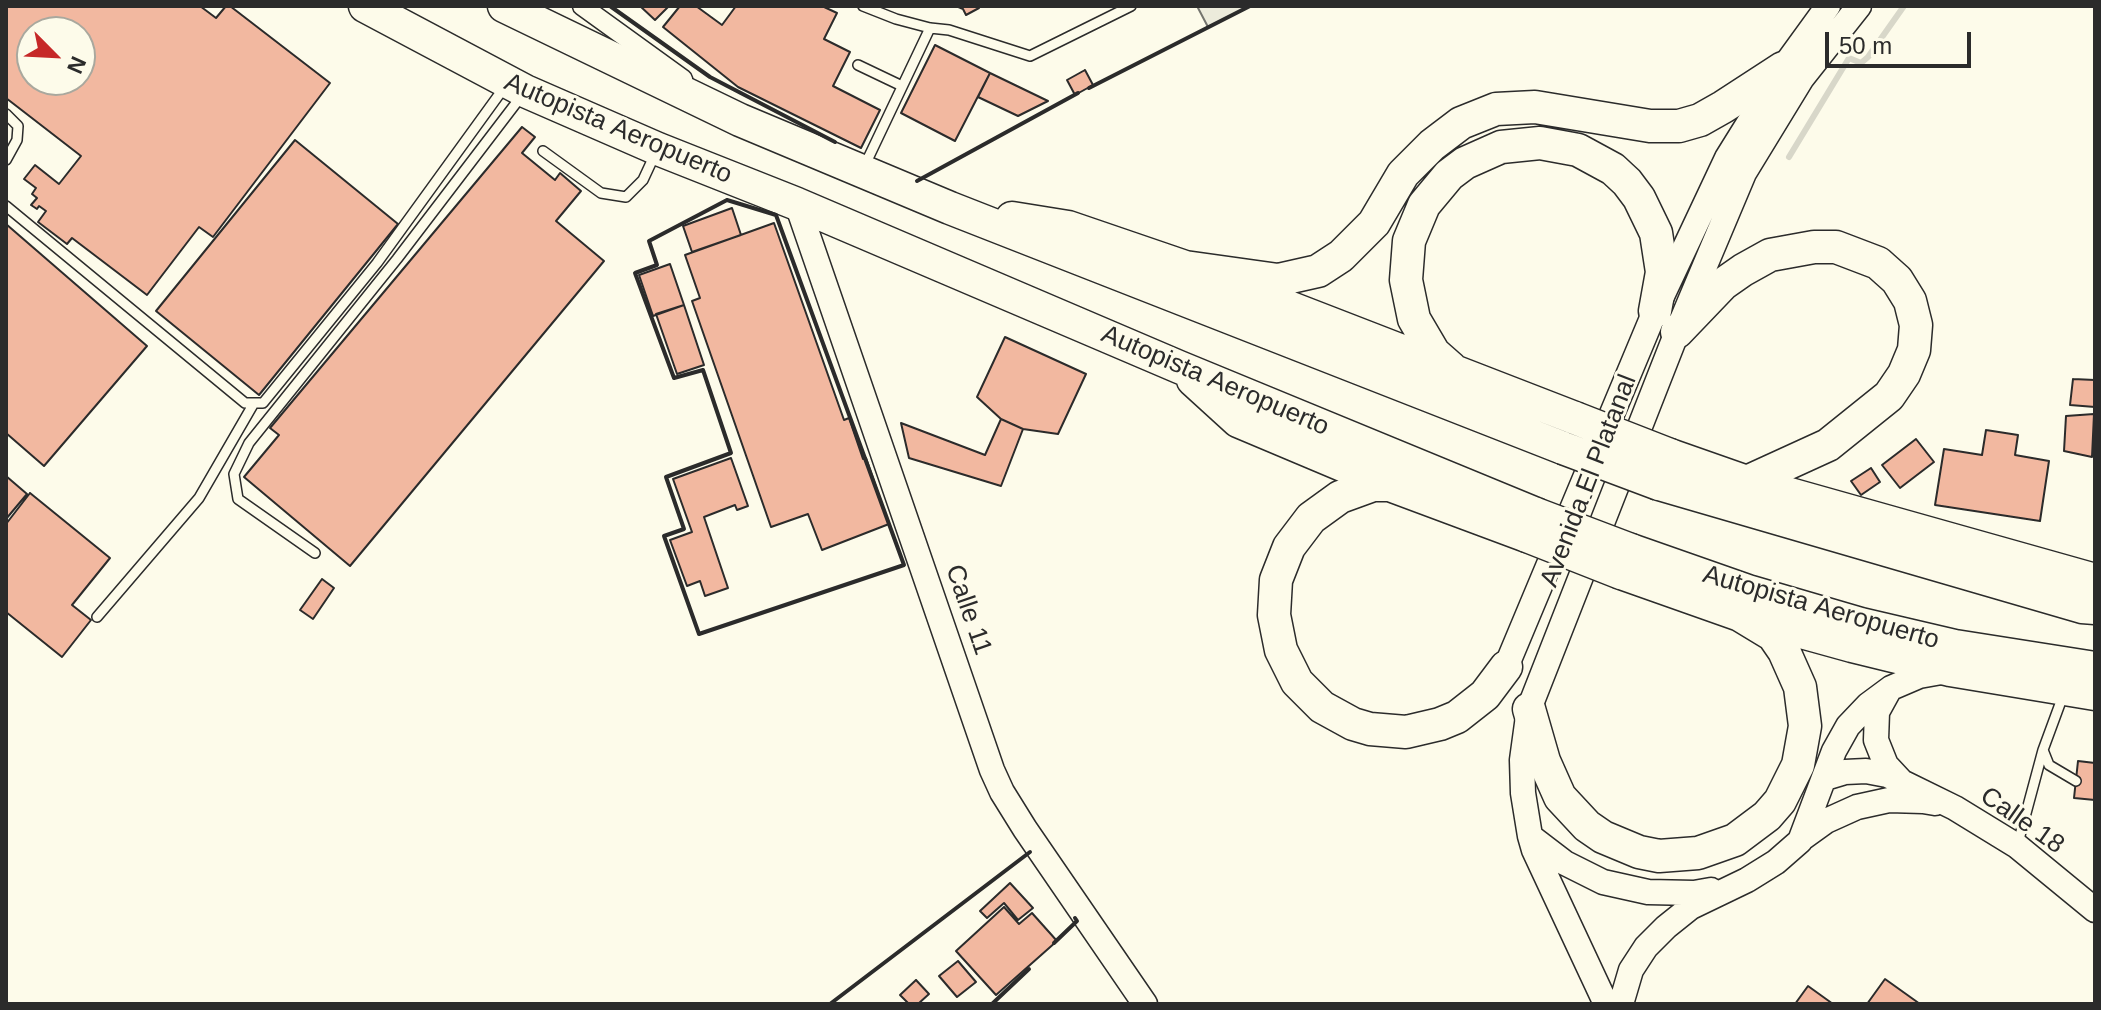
<!DOCTYPE html>
<html>
<head>
<meta charset="utf-8">
<style>
  body { margin:0 }
  #map { position:relative; width:2101px; height:1010px; overflow:hidden; background:#fdfbea; font-family:Arial,sans-serif }
  canvas { display:block }
  .frame { position:absolute; inset:0; border:8px solid #2b2b2b; pointer-events:none }
  .north { position:absolute; left:16px; top:16px; width:80px; height:80px; box-sizing:border-box; background:#fdfbea; border:2px solid #a9a89e; border-radius:50%; rotate:114deg; font-size:22px; font-weight:700; line-height:32px; text-align:center; color:#2b2b2b }
  .north::after { content:''; display:block; margin:auto; width:28px; height:36px; background:#c62828; clip-path:polygon(50% 0,100% 100%,50% 72%,0 100%) }
  .scale { position:absolute; left:1825px; top:32px; width:146px; height:36px; box-sizing:border-box; border:4px solid #2b2b2b; border-top:0; padding-left:10px; font-size:24px; line-height:28px; white-space:nowrap; color:#2b2b2b; -webkit-text-stroke:6px #fdfbea; paint-order:stroke }
</style>
</head>
<body>
<div id="map">
<canvas width="2101" height="1010"></canvas>
<div class="frame"></div>
<div class="north">N</div>
<div class="scale">50 m</div>
</div>
<script>
const ctx = document.querySelector('canvas').getContext('2d');
ctx.lineJoin = 'round';
function fillPath(path, color) { ctx.fillStyle = color; ctx.fill(path, 'evenodd'); }
const shape = rows => new Path2D(rows.map(r => 'M' + r).join(''));
function trace(path, color, width, dash) { ctx.strokeStyle = color; ctx.lineWidth = width; ctx.lineCap = dash ? 'butt' : 'round'; ctx.setLineDash(dash || []); ctx.stroke(path); }
function label(font, color, halo, rows, align = 'center') {
  ctx.font = font + ' Arial,sans-serif'; ctx.lineWidth = 6; ctx.setLineDash([]); ctx.textBaseline = 'middle'; ctx.strokeStyle = halo; ctx.fillStyle = color; for (const [text, x, y, turn = 0] of rows) {
    ctx.save(); ctx.translate(x, y); ctx.rotate((+turn || 0) * Math.PI / 180); ctx.textAlign = isNaN(turn) ? turn : align; if (halo) ctx.strokeText(text, 0, 0); ctx.fillText(text, 0, 0); ctx.restore();
  }
}
const green = shape([
  [1197,6,1250,6,1208,27,1197,6]
]);
const stream = shape([
  [1789,157,1849,58,1861,63,1868,57,1904,6]
]);
const building = shape([
  [6,6,200,6,216,18,226,6,230,6,330,83,213,237,199,227,147,295,72,238,67,244,38,222,46,211,39,206,37,209,31,205,37,198,32,194,36,188,24,179,35,165,59,184,81,156,6,98,6,6],
  [32,32,80,32,80,80,32,80,32,32],
  [640,6,669,6,655,20,640,6],
  [680,6,696,6,722,25,736,6,822,6,837,13,824,39,850,52,833,86,880,110,861,148,738,87,663,27,680,6],
  [956,6,978,6,979,8,966,15,963,9,956,6],
  [935,45,990,73,955,141,901,113,935,45],
  [1085,70,1093,85,1075,95,1067,80,1085,70],
  [990,73,1048,101,1018,116,978,97,990,73],
  [522,127,535,137,522,153,555,180,560,173,581,191,556,221,604,261,350,566,244,477,279,435,270,428,522,127],
  [295,140,398,224,259,395,156,311,295,140],
  [732,208,741,235,692,252,683,226,732,208],
  [774,223,844,420,849,418,863,459,866,458,889,524,822,550,808,514,771,527,692,301,700,298,685,255,774,223],
  [6,224,147,346,44,466,6,433,6,224],
  [670,264,684,305,653,316,639,275,670,264],
  [684,305,704,365,677,374,656,314,684,305],
  [1005,337,1086,374,1058,434,1023,429,1001,419,977,397,1005,337],
  [2073,379,2095,380,2095,407,2070,405,2073,379],
  [2094,414,2092,457,2064,451,2066,416,2094,414],
  [1001,419,1023,429,1001,486,909,458,901,423,985,455,1001,419],
  [1986,430,2018,435,2015,455,2049,461,2040,521,1935,505,1944,449,1982,455,1986,430],
  [1916,439,1934,462,1900,488,1882,465,1916,439],
  [731,458,748,506,737,510,735,505,704,517,728,588,705,596,700,581,687,586,670,540,692,532,673,479,731,458],
  [1871,468,1880,482,1861,495,1851,481,1871,468],
  [6,476,27,494,6,519,6,476],
  [30,493,110,558,72,605,91,620,62,657,6,612,6,524,30,493],
  [322,579,334,588,313,619,300,610,322,579],
  [2078,761,2095,763,2095,800,2074,798,2078,761],
  [1010,883,1033,908,1018,920,1004,903,987,918,980,911,1010,883],
  [1004,907,1019,924,1032,913,1057,941,996,995,956,951,1004,907],
  [958,961,976,982,957,997,939,976,958,961],
  [1885,979,1920,1004,1867,1004,1885,979],
  [916,980,929,994,918,1004,909,1004,900,995,916,980],
  [1808,986,1833,1004,1795,1004,1808,986]
]);
const lane = shape([
  [863,6,896,19,930,28,949,30,1030,56,1131,6],
  [858,65,902,86],
  [6,114,18,126,17,140,6,160],
  [543,151,601,193,626,197,643,180,656,152],
  [864,167,930,28],
  [6,206,245,403,263,403,377,263,506,85],
  [315,553,238,499,234,474,249,443,397,259,523,94],
  [97,617,199,498,254,403],
  [2064,693,2043,750,2049,765,2076,781],
  [2018,843,2043,750]
]);
const street = shape([
  [582,6,683,79]
]);
const secondary = shape([
  [797,204,992,770,1002,792,1025,829,1145,1004],
  [1506,667,1655,311,1727,158,1783,68,1828,6],
  [1888,692,1877,712,1876,740,1886,765,1900,780],
  [1825,778,1845,772,1866,771,1887,775,1906,784,1955,808,2017,846,2095,910],
  [1531,837,1565,863,1603,882,1648,892,1694,893,1711,890],
  [1801,839,1826,821,1857,807,1889,800,1923,801,1935,803],
  [1606,1004,1534,850,1530,836,1523,793,1522,760,1529,709,1677,332,1744,173,1802,78,1859,6],
  [1621,1004,1631,970,1646,947,1666,927,1691,907,1747,880,1776,862,1800,841,1834,751,1848,726,1868,705,1891,688,1919,676,1947,671]
]);
const highway = shape([
  [365,6,525,91,658,149,797,204,1179,367,1536,514],
  [504,6,740,120,950,208,1563,448],
  [1012,218,1068,227,1185,267,1575,418],
  [1185,267,1278,280,1318,271,1341,256,1374,223,1403,174,1432,145,1461,123,1496,109,1535,107,1650,126,1679,126,1700,120,1723,107,1783,68],
  [1677,332,1723,284,1743,270,1770,255,1814,247,1836,247,1878,263,1897,280,1910,301,1916,325,1914,350,1904,374,1889,396,1828,445,1747,482],
  [1451,368,1434,353,1414,319,1406,280,1409,241,1424,205,1449,175,1465,163,1501,147,1540,143,1578,150,1613,169,1627,182,1639,198,1656,233,1662,272,1655,311],
  [1193,380,1238,421,1390,485,1527,536],
  [1670,455,1747,482,2095,580],
  [1659,484,2082,607,2095,608],
  [1390,485,1373,485,1340,497,1311,518,1289,547,1276,580,1274,615,1281,650,1297,682,1322,707,1353,724,1370,729,1406,732,1440,724,1457,717,1485,695,1506,667],
  [1631,550,1748,591,1861,624,1955,646,2095,668],
  [1621,573,1740,615,1852,646,1950,670,2095,694],
  [1529,709,1544,761,1560,797,1587,826,1603,837,1639,852,1659,856,1698,853,1735,840,1767,816,1780,801,1798,765,1805,726,1800,687,1784,651,1773,635,1740,615]
]);
const highwayBridge = shape([
  [1575,418,1670,455],
  [1563,448,1659,484],
  [1536,514,1631,550],
  [1527,536,1621,573]
]);
const wall = shape([
  [610,6,710,77,835,142],
  [1089,88,1250,6],
  [917,181,1078,93],
  [727,200,776,215,904,565,699,634,664,536,684,529,666,477,731,453,703,370,674,378,635,273,657,265,649,241,727,200],
  [1054,943,1077,921,1075,918],
  [830,1004,1030,852],
  [992,1004,1029,969]
]);
const streetNames = [
  ["Autopista Aeropuerto",618,129,23],
  ["Autopista Aeropuerto",1215,381,23],
  ["Avenida El Platanal",1589,481,-69],
  ["Autopista Aeropuerto",1821,608,16],
  ["Calle 11",968,610,71],
  ["Calle 18",2022,821,35]
];
fillPath(green, '#ecebdb');
trace(green, '#74746e', 2);
trace(stream, '#d8d7c9', 6);
fillPath(building, '#f2b8a0');
trace(building, '#2b2b2b', 2);
trace(lane, '#2b2b2b', 12);
trace(street, '#2b2b2b', 21);
trace(secondary, '#2b2b2b', 27);
trace(highway, '#2b2b2b', 35);
trace(lane, '#fdfbea', 9);
trace(street, '#fdfbea', 18);
trace(secondary, '#fdfbea', 24);
trace(highway, '#fdfbea', 32);
trace(highwayBridge, '#2b2b2b', 35, []);
trace(highwayBridge, '#fdfbea', 32);
trace(wall, '#2b2b2b', 4);
label('26px', '#2b2b2b', '#fdfbea', streetNames);
</script>
</body>
</html>
